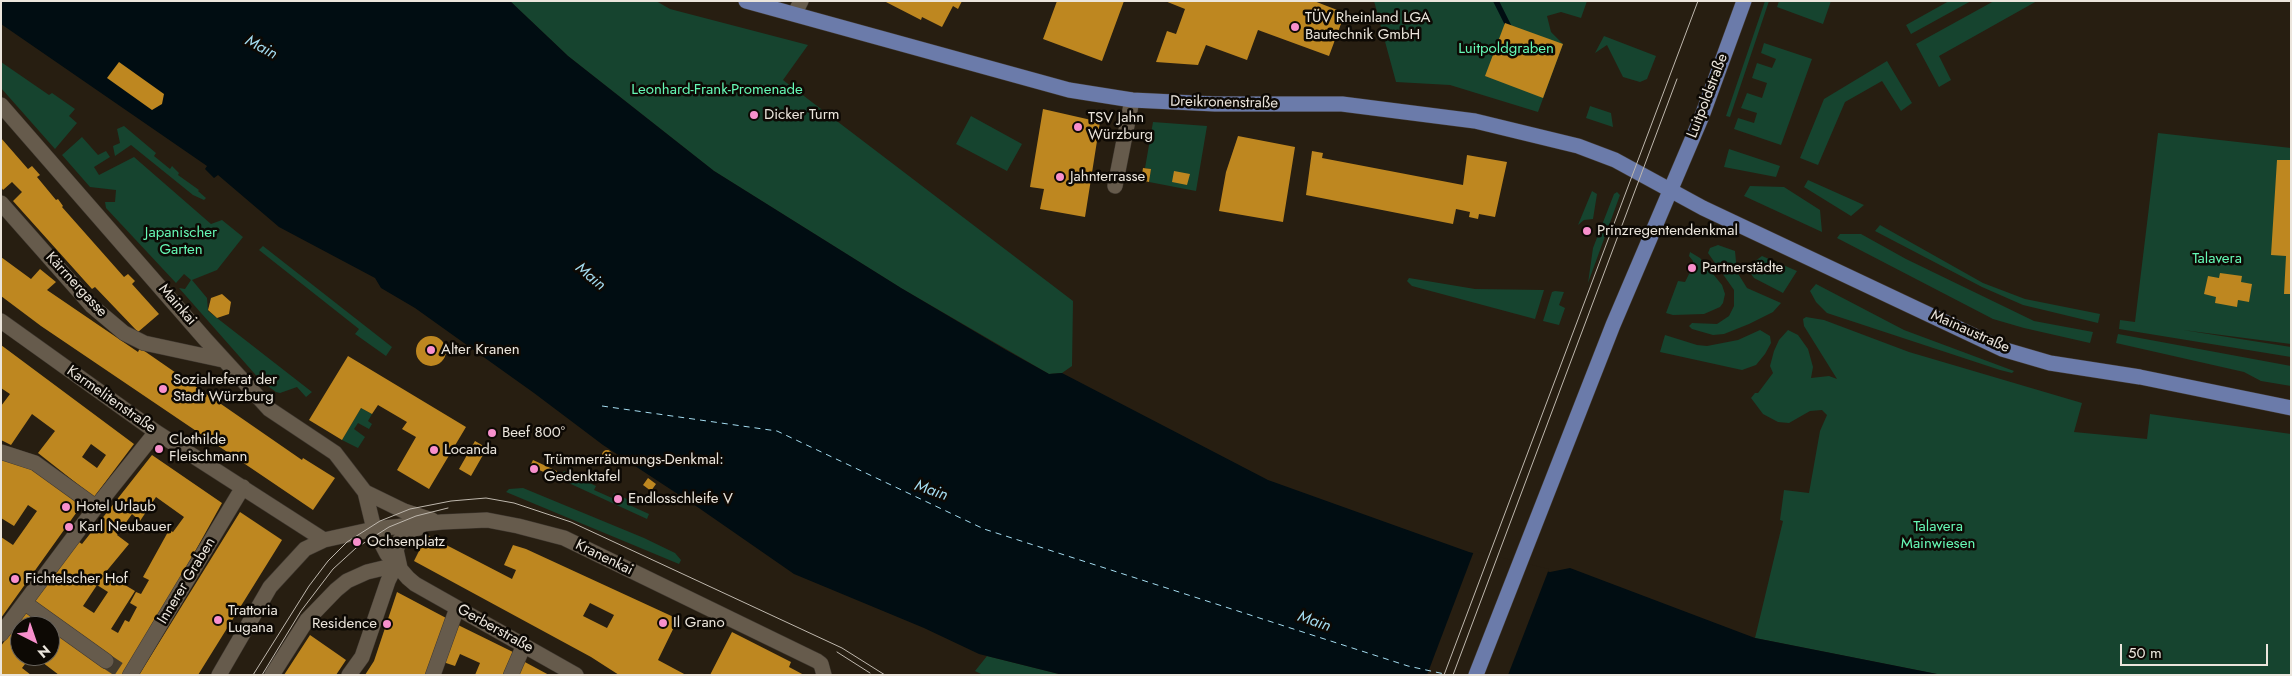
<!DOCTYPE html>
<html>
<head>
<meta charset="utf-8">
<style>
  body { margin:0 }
  #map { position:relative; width:2292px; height:676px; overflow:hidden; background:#271e11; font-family:Jost,sans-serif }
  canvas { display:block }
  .frame { position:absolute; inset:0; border:2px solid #ebe5dc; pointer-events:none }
  .north { position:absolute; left:10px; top:616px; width:50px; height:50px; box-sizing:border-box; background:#0d0904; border:1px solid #66615a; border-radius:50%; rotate:139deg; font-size:14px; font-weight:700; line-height:20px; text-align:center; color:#ebe5dc }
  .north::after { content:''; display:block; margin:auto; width:18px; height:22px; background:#f890cc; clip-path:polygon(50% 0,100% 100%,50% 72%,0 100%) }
  .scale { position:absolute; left:2120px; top:644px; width:148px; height:22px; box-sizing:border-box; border:2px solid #ebe5dc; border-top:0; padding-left:6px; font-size:15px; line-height:18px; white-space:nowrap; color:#ebe5dc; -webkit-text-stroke:4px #0d0904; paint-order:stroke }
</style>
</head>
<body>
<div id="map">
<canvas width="2292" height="676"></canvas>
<div class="frame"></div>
<div class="north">N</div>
<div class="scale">50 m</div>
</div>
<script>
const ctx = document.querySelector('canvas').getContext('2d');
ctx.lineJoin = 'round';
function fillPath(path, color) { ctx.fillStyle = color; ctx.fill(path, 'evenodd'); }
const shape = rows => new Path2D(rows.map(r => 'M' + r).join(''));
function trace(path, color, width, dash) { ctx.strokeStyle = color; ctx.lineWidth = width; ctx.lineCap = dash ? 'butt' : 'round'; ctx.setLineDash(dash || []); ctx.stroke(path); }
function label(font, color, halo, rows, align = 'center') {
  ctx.font = font + ' Jost,sans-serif'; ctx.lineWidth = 5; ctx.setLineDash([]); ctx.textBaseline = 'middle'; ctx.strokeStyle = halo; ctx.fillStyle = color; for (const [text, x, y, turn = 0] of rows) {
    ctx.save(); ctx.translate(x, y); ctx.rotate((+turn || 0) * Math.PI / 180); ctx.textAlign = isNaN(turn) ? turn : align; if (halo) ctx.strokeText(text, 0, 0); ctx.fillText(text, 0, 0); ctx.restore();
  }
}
const green = shape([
  [510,1,656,1,670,9,808,45,783,80,1073,301,1072,366,1062,373,1049,374,901,288,714,171,568,56],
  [1374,1,1587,1,1581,18,1561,12,1547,16,1551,32,1563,44,1538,112,1450,85,1396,82],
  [1765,1,1769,1,1730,117,1726,116],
  [1779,1,1831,1,1823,24,1777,7],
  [1949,1,1971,1,1911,34,1906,25],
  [1994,1,2037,1,1939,56,1951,80,1939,87,1916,44],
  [1604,36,1656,56,1647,79,1640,82,1623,77,1607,45,1595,53],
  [1764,43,1812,59,1781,145,1734,129,1738,118,1754,123,1757,113,1741,108,1747,93,1762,98,1767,83,1752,78,1757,63,1772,68,1776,59,1761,53],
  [1887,61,1912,103,1901,111,1882,81,1845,102,1818,165,1800,158,1824,99],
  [1,62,49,95,52,93,75,109,69,116,77,123,55,149,1,88],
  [1590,106,1611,113,1613,127,1586,118],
  [971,116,1022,144,1007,171,956,144],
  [1153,122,1207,126,1196,191,1149,182,1151,169,1145,168],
  [124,126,156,153,154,156,170,169,172,166,179,173,178,175,199,190,198,191,206,198,204,200,193,195,131,145,115,156,113,146,120,143,117,129],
  [2158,133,2291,148,2291,344,2183,330,2291,347,2291,357,2119,329,2120,320,2135,322],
  [82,137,98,155,106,151,110,157,94,167,99,175,134,157,211,224,222,220,243,237,217,270,192,280,207,298,208,311,312,392,306,397,297,387,280,393,276,392,261,381,179,288,185,289,191,280,184,274,176,283,106,208,105,202,115,202,116,190,90,187,62,155],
  [1729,149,1780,166,1776,177,1724,167],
  [1808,180,1864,205,1851,216,1804,187],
  [1750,186,1784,187,1820,210,1822,232,1744,196],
  [1592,191,1597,194,1593,219,1584,220,1578,225],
  [1617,192,1620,195,1588,283,1593,248,1614,194],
  [1880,225,1983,283,2025,299,2100,314,2098,323,2023,305,1982,287,1875,231],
  [1840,234,1861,234,1906,259,2034,321,2093,332,2090,343,2024,328,1993,319,1837,238],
  [1718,245,1735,251,1737,272,1747,288,1781,303,1773,312,1749,324,1724,334,1713,335,1692,329,1689,326,1692,323,1717,324,1729,316,1734,306,1734,290,1708,253,1710,248],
  [263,246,392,347,386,356,355,334,359,329,259,250],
  [1690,252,1700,258,1722,285,1725,294,1723,303,1720,307,1704,314,1673,315,1666,313,1678,281,1685,282,1692,268,1693,261,1689,256],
  [1762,256,1797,271,1783,293,1754,278,1751,274,1751,264],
  [1409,278,1475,289,1544,290,1535,319,1412,286,1407,281],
  [1816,284,1904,330,2014,371,2012,373,2000,370,1827,313,1816,302,1810,291],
  [1555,291,1564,292,1559,305,1565,308,1559,325,1543,321,1552,292],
  [1806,317,1824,320,1909,352,2082,403,2074,432,2147,439,2150,414,2291,434,2291,675,1942,675,1755,638,1783,521,1780,520,1784,490,1809,493,1820,431,1827,415,1822,410,1810,411,1789,423,1778,422,1763,414,1751,398,1755,393,1758,393,1773,373,1770,366,1774,351,1779,340,1788,330,1798,335,1808,349,1813,367,1811,378,1829,376,1837,379,1804,326,1803,319],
  [1760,330,1770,336,1771,343,1765,354,1756,365,1742,370,1660,352,1665,335,1697,345,1707,346,1738,340],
  [2118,334,2291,366,2291,386,2261,381,2244,372,2116,343],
  [361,408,372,414,368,421,372,424,369,429,358,423,354,429,365,437,358,448,342,440],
  [564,471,596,486,594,490,612,498,614,493,629,500,627,504,649,514,647,519,560,479],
  [523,488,644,538,675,553,681,560,679,564,506,492,509,489],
  [987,656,1063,675,983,675,975,671]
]);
const water = shape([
  [1,1,510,1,568,56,714,171,901,288,1006,350,1049,374,1062,373,1268,480,1469,552,1550,572,1570,568,1755,638,1942,675,1063,675,979,654,924,628,794,574,696,506,603,445,534,393,415,308,381,288,375,278,279,227,218,175,214,178,205,169,207,166,1,24]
]);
const pier = shape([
  [1474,551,1549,569,1508,675,1427,675]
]);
const stream = shape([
  [1496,1,1511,31]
]);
const ferry = shape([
  [602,406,777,431,984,529,1408,666,1449,675]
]);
const building = shape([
  [884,1,962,1,958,9,953,6,942,27,922,17,921,20],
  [1057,1,1124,1,1102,61,1043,39],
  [1165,1,1314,1,1345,13,1329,56,1258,30,1247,60,1206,45,1198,65,1156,62,1167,31,1176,34,1185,9],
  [1505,23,1563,44,1543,98,1485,76],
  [119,62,164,94,162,104,152,110,107,78],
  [1043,109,1100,122,1085,217,1040,209,1044,189,1030,187],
  [1238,136,1295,147,1283,222,1219,211,1226,172],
  [1,138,28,169,32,166,40,175,37,177,56,200,58,199,63,206,62,207,124,277,128,274,135,281,132,284,159,314,138,332,95,287,92,289,13,201,22,192,12,182,3,190,1,187],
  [1312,151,1323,153,1322,158,1463,185,1467,155,1507,162,1495,217,1479,214,1478,219,1469,217,1470,212,1456,209,1453,224,1306,195],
  [2277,160,2291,160,2291,294,2284,294,2286,256,2271,255],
  [1143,168,1151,169,1149,182,1141,180],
  [1174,171,1190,174,1187,185,1172,182],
  [1,257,31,279,40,269,56,282,47,290,138,352,140,348,302,460,303,458,335,478,313,510,41,326,1,296],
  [2220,273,2242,276,2241,282,2252,284,2249,302,2238,300,2237,307,2215,303,2216,297,2204,294,2208,276,2219,278],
  [222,294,231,302,229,314,217,318,208,310,211,298],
  '416 351a15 15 0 1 1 30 0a15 15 0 1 1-30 0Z',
  [1,345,134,444,94,497,38,453,55,431,32,414,11,445,1,440,1,406,10,394,1,388],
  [91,444,106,455,97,468,82,457],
  [348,356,466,427,429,489,397,470,416,437,402,429,407,422,378,405,372,414,361,408,342,440,309,420],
  [475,441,487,448,471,476,459,469],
  '602 455a5 5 0 1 1 10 0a5 5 0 1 1-10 0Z',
  [152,455,222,503,158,618,123,675,59,675,34,656,50,656,50,626,20,626,20,656,31,656,22,668,31,675,1,675,1,646,76,540,82,544],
  [156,497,184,517,173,532,169,530,143,577,149,580,141,594,136,592,130,603,137,607,129,622,125,620,118,633,111,629,135,591,105,573,129,544,117,535,132,514,140,521],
  [97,585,108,592,94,613,83,606],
  [1,457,26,466,84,502,1,618,1,537,13,545,37,511,28,505,14,526,1,518],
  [533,460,557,471,555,477,530,466],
  [648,478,656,484,651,491,643,485],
  [240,512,282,540,198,675,139,675],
  [427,535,512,579,516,570,504,565,513,545,526,549,678,619,658,660,686,675,619,675,591,657,414,561],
  [590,603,614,615,607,628,583,616],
  [397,592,448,619,427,675,365,675,374,661],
  [454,623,513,652,503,675,475,675,480,663,460,654,455,666,440,661],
  [732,632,791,662,789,667,804,675,710,675],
  [310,635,346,660,336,675,284,675],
  [523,661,549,675,516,675]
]);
const minorTunnel = shape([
  [106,661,124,673]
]);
const minor = shape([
  [795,13,801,1],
  [1,105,205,339,269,409,335,453,365,492,374,529,387,554,408,578,415,584,576,675],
  [1115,186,1132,100],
  [1,203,92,306,124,333,144,343,223,360],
  [1,321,156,432,324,540],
  [1,452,35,463,96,507],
  [365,492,404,511,432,520],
  [400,568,396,550,400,540,410,530,419,528],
  [25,603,106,661],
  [1,634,96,507,156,432],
  [130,675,243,487],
  [219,675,270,587,305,549,324,540,374,529,442,522,487,520,518,526,564,538,817,661,821,664,824,675],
  [272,675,307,620,336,590,347,581,367,572,396,565],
  [349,675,362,657,388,581,396,565],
  [433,675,457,608],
  [511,675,524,645]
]);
const major = shape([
  [746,1,1069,90,1132,100,1215,104,1342,104,1475,121,1578,146,1615,160,1703,208,2002,349,2050,363,2140,377,2291,408],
  [1476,675,1613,325,1702,116,1744,1]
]);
const tram = shape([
  [837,652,870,673],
  [253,675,309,586,328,561,347,542,380,521,410,509,451,501,486,498,514,503,571,522,842,648,885,675],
  [262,675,301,611,333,569,356,548,389,527,416,516,448,508],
  [1444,675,1698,1],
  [1453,675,1677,79]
]);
const markers = [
  [1295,27,5,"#f890cc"],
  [754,115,5,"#f890cc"],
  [1078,127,5,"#f890cc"],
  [1060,177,5,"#f890cc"],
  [1587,231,5,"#f890cc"],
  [1692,268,5,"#f890cc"],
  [431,350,5,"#f890cc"],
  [163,389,5,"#f890cc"],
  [492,433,5,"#f890cc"],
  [159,449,5,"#f890cc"],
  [434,450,5,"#f890cc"],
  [534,469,5,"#f890cc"],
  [618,499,5,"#f890cc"],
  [66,507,5,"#f890cc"],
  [69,527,5,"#f890cc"],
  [357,542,5,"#f890cc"],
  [15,579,5,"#f890cc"],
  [218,620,5,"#f890cc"],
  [663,623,5,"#f890cc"],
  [387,624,5,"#f890cc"]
];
const poiNames = [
  ["TÜV Rheinland LGA",1305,18],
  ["Bautechnik GmbH",1305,35],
  ["Dicker Turm",764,115],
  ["TSV Jahn",1088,118],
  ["Würzburg",1088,135],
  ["Jahnterrasse",1070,177],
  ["Prinzregentendenkmal",1597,231],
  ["Partnerstädte",1702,268],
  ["Alter Kranen",441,350],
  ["Sozialreferat der",173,380],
  ["Stadt Würzburg",173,397],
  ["Beef 800°",502,433],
  ["Clothilde",169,440],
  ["Fleischmann",169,457],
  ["Locanda",444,450],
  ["Trümmerräumungs-Denkmal:",544,460],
  ["Gedenktafel",544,477],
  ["Endlosschleife V",628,499],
  ["Hotel Urlaub",76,507],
  ["Karl Neubauer",79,527],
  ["Ochsenplatz",367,542],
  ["Fichtelscher Hof",25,579],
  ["Trattoria",228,611],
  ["Lugana",228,628],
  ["Il Grano",673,623],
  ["Residence",377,624,"right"]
];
const parkNames = [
  ["Luitpoldgraben",1506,49],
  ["Leonhard-Frank-Promenade",717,90],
  ["Japanischer",181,233],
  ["Garten",181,250],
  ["Talavera",2217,259],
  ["Talavera",1938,527],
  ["Mainwiesen",1938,544]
];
const streetNames = [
  ["Luitpoldstraße",1708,96,-69],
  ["Dreikronenstraße",1224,103,1],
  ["Kärrnergasse",76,285,47],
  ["Mainkai",177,305,49],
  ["Mainaustraße",1970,332,24],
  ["Karmelitenstraße",111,400,35],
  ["Kranenkai",604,558,26],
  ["Innerer Graben",187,581,-59],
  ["Gerberstraße",495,629,29]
];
const waterNames = [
  ["Main",261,48,28],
  ["Main",590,277,40],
  ["Main",931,491,19],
  ["Main",1314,622,19]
];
fillPath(green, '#16442f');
fillPath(water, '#010d12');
fillPath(pier, '#271e11');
trace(stream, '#010d12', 5.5);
trace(ferry, '#a4dcf0', 1, [6, 5]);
fillPath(building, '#be8720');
trace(minorTunnel, '#443c2f', 15, [15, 8]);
trace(minor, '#403931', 16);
trace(major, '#403931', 16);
trace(minor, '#665b4c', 15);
trace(major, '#6b7baa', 15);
trace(tram, '#bfb8ae', 1);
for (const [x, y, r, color] of markers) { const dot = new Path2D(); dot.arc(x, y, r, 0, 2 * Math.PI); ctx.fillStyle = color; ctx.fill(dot); trace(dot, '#0d0904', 2); }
label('15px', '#ebe5dc', '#0d0904', poiNames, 'left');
label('15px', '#66f9b6', '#0d0904', parkNames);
label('15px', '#ebe5dc', '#0d0904', streetNames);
label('italic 16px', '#a4dcf0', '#0d0904', waterNames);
</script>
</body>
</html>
